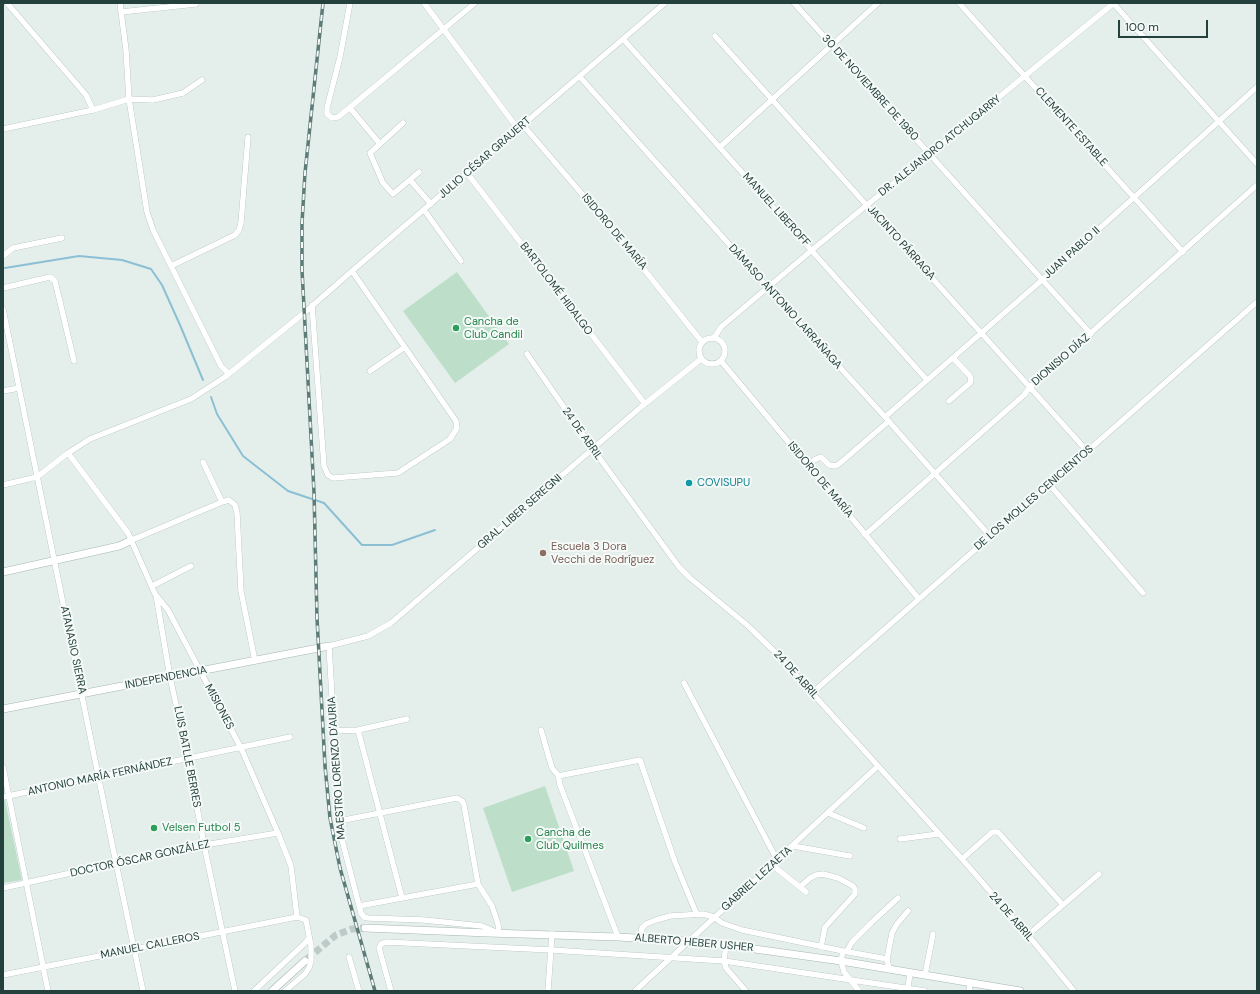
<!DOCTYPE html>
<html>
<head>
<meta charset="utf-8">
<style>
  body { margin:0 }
  #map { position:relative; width:1260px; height:994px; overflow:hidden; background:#e4eeeb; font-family:"DM Sans",sans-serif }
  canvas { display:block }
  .frame { position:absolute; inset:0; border:4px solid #23403c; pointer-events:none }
  .scale { position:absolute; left:1118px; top:20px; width:90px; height:18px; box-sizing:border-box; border:2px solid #23403c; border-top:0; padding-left:5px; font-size:12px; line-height:14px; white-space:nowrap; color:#23403c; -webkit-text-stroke:3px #f5faf8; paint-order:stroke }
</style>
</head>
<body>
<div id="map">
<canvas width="1260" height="994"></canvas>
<div class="frame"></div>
<div class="scale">100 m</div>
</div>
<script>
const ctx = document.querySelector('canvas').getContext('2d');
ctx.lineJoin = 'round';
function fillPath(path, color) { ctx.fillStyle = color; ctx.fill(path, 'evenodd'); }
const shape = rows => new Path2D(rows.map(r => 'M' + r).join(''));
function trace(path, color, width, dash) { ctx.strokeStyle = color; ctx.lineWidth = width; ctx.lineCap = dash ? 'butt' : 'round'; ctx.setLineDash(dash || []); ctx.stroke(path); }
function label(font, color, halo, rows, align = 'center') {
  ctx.font = font + ' "DM Sans",sans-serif'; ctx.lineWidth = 4; ctx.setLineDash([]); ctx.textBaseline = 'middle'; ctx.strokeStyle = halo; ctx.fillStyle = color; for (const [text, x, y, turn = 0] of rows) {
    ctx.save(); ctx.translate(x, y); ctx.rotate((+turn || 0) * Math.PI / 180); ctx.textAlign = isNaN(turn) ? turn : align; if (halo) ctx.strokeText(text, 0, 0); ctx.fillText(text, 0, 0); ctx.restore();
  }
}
const green = shape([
  [457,272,509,344,455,383,403,311],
  [545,786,574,871,512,892,483,808],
  [5,800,22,880,3,883,3,801]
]);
const stream = shape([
  [5,268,79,256,122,260,151,269,162,285,180,325,203,380],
  [211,397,217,414,243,456,288,491,324,503,362,545,392,545,435,530]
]);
const tertiaryTunnel = shape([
  [307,959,336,935,352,929,365,928]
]);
const minor = shape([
  [7,3,86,95,93,110],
  [120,3,126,50,129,99,147,212,153,230,221,366,229,374],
  [350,3,340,57,327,108,327,114,332,118,338,117,348,109,475,3],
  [424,3,518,129],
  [794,3,1091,334],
  [959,3,1183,252],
  [1113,3,1257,164],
  [121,12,196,4],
  [715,36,1087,451],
  [624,40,927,380],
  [580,77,768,288,885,417,990,536],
  [350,108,380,144],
  [403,123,370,153,383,183,393,194,419,172],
  [523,125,611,228,702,342],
  [3,129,93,110,129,99,153,100,183,93,202,80],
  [720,147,878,3],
  [467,173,645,404],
  [410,180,431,204],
  [424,210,461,261],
  [3,256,13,248,62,238],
  [171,266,235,235,239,230,241,223,248,137],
  [3,288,50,277,55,281,74,361],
  [312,305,324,466,328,475,333,478,398,473,450,439,457,428,456,421,352,271],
  [3,309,116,863,143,991],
  '699 351a13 13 0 1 1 26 0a13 13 0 1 1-26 0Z',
  [714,338,721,327,812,250,1114,3],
  [527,354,593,449,679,567,690,578,747,625,777,654,962,859,1028,935,1074,991],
  [721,361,919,599],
  [370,371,405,347],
  [3,391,19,388],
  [949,401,970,383,971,380,970,376,953,358],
  [885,417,1042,280,1257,87],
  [68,453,128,533,155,594,168,610,241,748,278,833,291,866,297,917],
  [203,462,222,502],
  [807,465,816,459,821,457,829,465,835,466,839,464,889,421],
  [1049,484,1143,593],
  [3,485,37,477,68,453,90,439,191,399,225,377,304,313,352,271,665,3],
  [865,535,1024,395,1030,387,1257,185],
  [132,540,222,502,229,500,235,505,237,513,241,591,255,661],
  [152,586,191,566],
  [156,595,170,677,188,759,204,845,235,991],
  [684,683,777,860],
  [812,693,1257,302],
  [358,730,402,898],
  [541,730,552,768,558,775,560,785,618,937],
  [334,731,358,730,407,719],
  [3,767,48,991],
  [558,776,640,760,675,862,697,915],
  [3,797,290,737],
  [828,813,864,828],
  [339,821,457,798,462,801,464,805,478,884,492,906,498,924,499,933],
  [900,839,938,834],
  [793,846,850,856],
  [962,859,989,835,992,832,998,832,1063,905],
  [772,865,806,892],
  [800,887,810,878,816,875,823,874,838,878,853,886,855,889,855,894,825,927,821,947],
  [3,888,116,863,204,845,278,833],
  [359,906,478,884],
  [498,933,482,926,424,920,368,918,364,917,361,913,340,832,329,646,368,636,391,623,641,407,701,359],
  [1028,935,1099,874],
  [640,938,642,928,646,924,656,920,670,916,703,914,714,917,722,923,742,930,843,951,887,959,889,969],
  [726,945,724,961,726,968,746,991],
  [843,951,841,961,844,972,859,991],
  [847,951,852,942,871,923,898,898],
  [349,957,359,991],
  [887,959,892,933,897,924,908,911],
  [3,975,297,917,306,920,311,946,311,961,309,968,305,974,285,991],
  [925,975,933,934],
  [908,988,910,973],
  [254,991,305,943,309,938],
  [391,991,379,948,381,944,386,942,551,950,724,961,925,991],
  [548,991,552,934],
  [635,991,878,766],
  [969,991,970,983]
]);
const tertiary = shape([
  [3,572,119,546,132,540],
  [3,709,329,646],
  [365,928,488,933,618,937,688,941,726,945,841,961,1020,991],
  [272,991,305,961]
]);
const rail = shape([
  [323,3,305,173,302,223,302,270,314,492,317,618,325,766,330,818,340,868,375,991]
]);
const markers = [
  [456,328,4,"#2e9e5b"],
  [689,483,4,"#0f9aa8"],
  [543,553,4,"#8d6e63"],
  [154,828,4,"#2e9e5b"],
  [528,839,4,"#2e9e5b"]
];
const streetNames = [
  ["30 DE NOVIEMBRE DE 1980",870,88,48],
  ["CLEMENTE ESTABLE",1071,127,48],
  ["DR. ALEJANDRO ATCHUGARRY",940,146,-39],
  ["JULIO CÉSAR GRAUERT",485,158,-41],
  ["MANUEL LIBEROFF",776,210,48],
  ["ISIDORO DE MARÍA",614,232,50],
  ["JACINTO PÁRRAGA",901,243,48],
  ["JUAN PABLO II",1072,253,-42],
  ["BARTOLOMÉ HIDALGO",556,289,53],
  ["DÁMASO ANTONIO LARRAÑAGA",785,307,48],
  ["DIONISIO DÍAZ",1061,360,-41],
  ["24 DE ABRIL",582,434,55],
  ["ISIDORO DE MARÍA",820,480,50],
  ["DE LOS MOLLES CENICIENTOS",1034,498,-41],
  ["GRAL. LIBER SEREGNI",520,512,-41],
  ["ATANASIO SIERRA",73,650,78],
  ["24 DE ABRIL",796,675,48],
  ["INDEPENDENCIA",166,678,-11],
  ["MISIONES",219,707,62],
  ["LUIS BATLLE BERRES",187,757,79],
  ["MAESTRO LORENZO D'AURIA",337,768,-94],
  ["ANTONIO MARÍA FERNÁNDEZ",100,777,-12],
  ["DOCTOR ÓSCAR GONZÁLEZ",140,859,-12],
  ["GABRIEL LEZAETA",757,879,-42],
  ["24 DE ABRIL",1011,917,49],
  ["ALBERTO HEBER USHER",694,943,5],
  ["MANUEL CALLEROS",150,946,-11]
];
const leisureNames = [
  ["Cancha de",464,322],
  ["Club Candil",464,335],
  ["Velsen Futbol 5",162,828],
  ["Cancha de",536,833],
  ["Club Quilmes",536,846]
];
const cultureNames = [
  ["COVISUPU",697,483]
];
const educationNames = [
  ["Escuela 3 Dora",551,547],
  ["Vecchi de Rodríguez",551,560]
];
fillPath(green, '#bddfca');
trace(stream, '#8bc0d4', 2);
trace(tertiaryTunnel, '#bdcbc8', 7, [7, 3.5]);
trace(minor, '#a6b6b3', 6);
trace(tertiary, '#a6b6b3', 8);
trace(minor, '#fff', 5.5);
trace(tertiary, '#fff', 7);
trace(rail, '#5d7b77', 3.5);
trace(rail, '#f5faf8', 2, [6]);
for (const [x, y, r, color] of markers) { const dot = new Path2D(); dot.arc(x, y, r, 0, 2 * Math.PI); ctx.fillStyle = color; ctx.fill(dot); trace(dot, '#f5faf8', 1.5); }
label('11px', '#23403c', '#f5faf8', streetNames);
label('11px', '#27864d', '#f5faf8', leisureNames, 'left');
label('11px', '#0d838f', '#f5faf8', cultureNames, 'left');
label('11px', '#785e54', '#f5faf8', educationNames, 'left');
</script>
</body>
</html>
